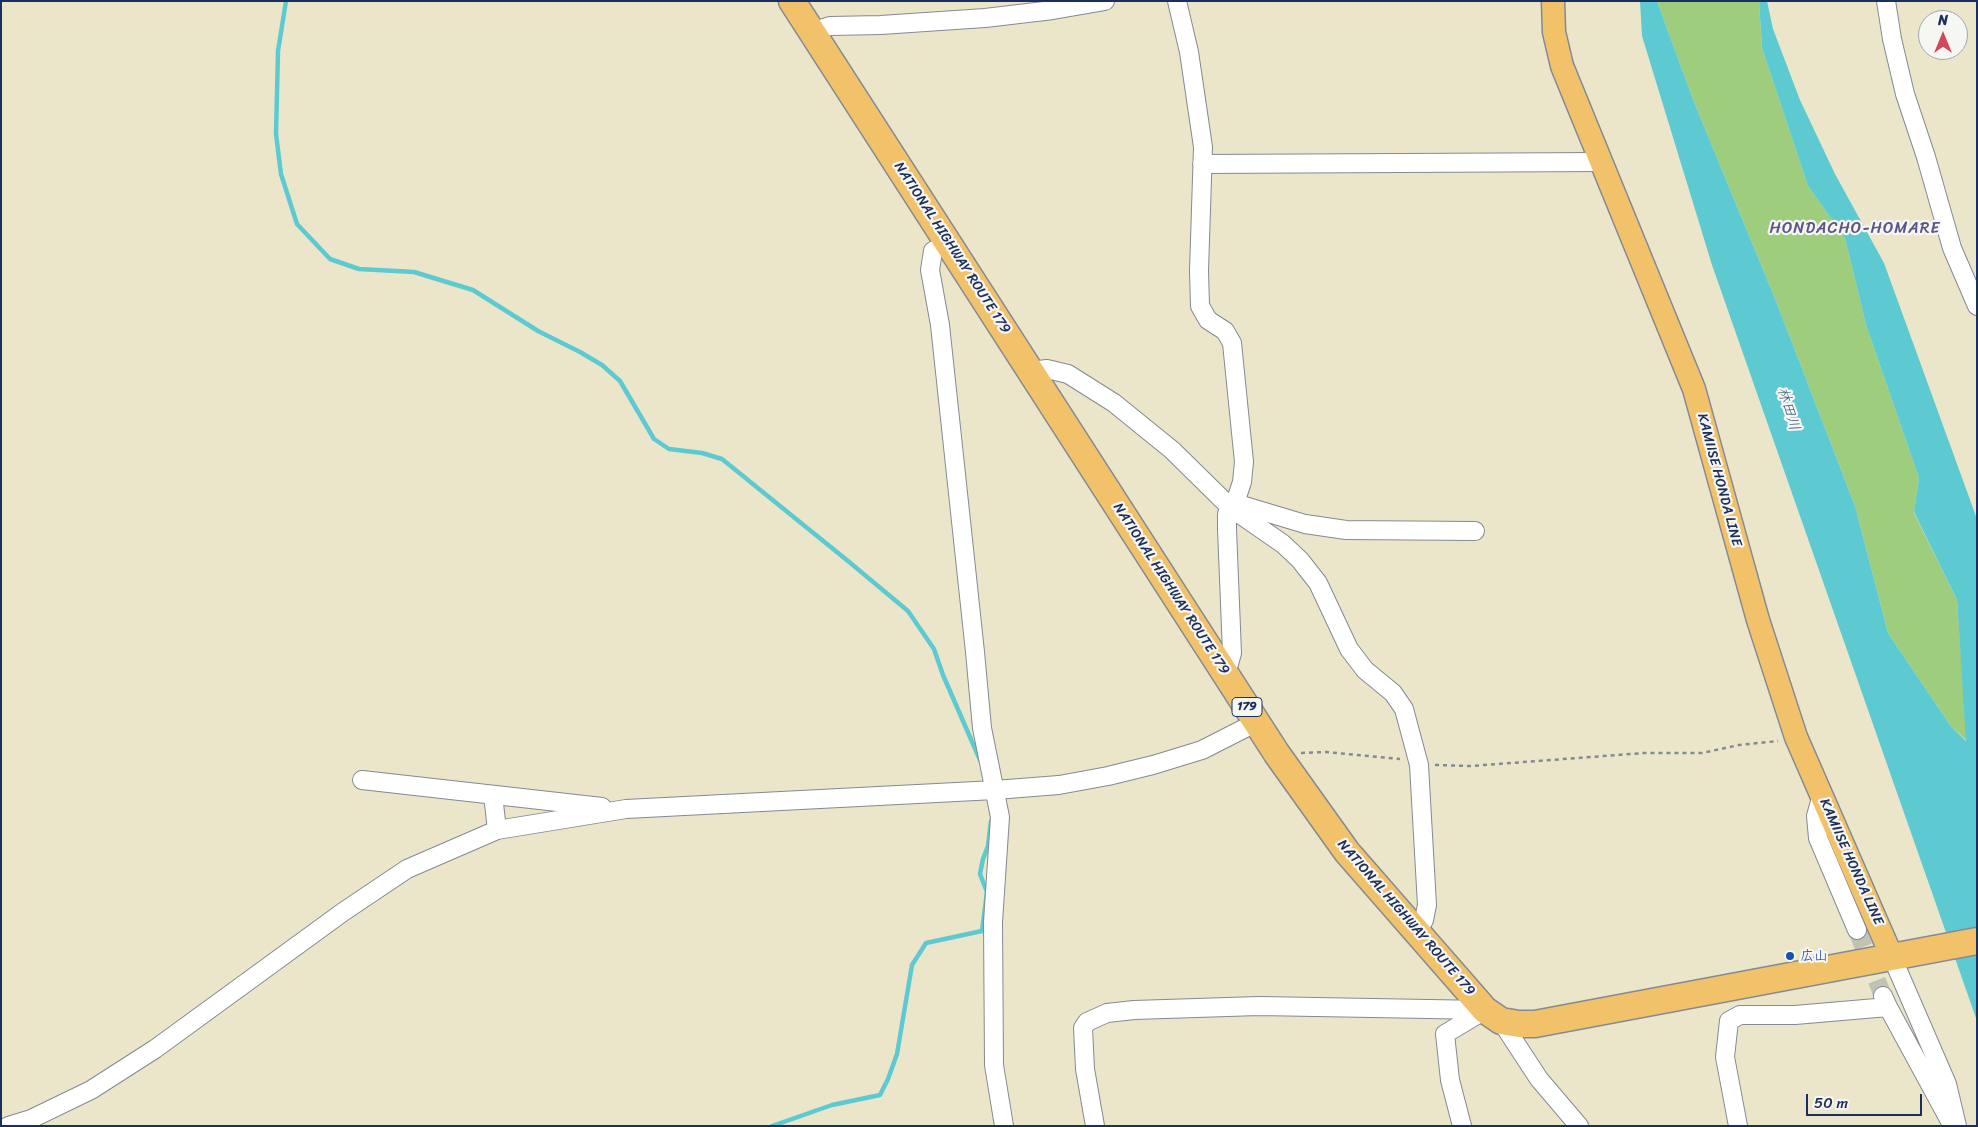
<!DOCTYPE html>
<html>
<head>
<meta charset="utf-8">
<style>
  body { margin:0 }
  #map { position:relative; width:1978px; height:1127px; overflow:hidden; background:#ebe6ca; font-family:Sriracha,sans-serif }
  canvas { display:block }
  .frame { position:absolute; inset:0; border:2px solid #1b2f5e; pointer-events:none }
  .north { position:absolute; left:1918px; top:10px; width:50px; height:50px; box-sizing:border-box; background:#f6f6f2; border:1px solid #9ea6b7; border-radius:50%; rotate:0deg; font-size:14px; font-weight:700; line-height:20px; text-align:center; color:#1b2f5e }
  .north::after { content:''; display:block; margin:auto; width:18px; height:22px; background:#d1495b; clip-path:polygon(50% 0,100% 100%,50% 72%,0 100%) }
  .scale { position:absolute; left:1806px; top:1094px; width:116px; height:22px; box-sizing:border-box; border:2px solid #1b2f5e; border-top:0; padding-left:6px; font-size:15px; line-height:18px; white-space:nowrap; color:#1b2f5e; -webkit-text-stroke:4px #f6f6f2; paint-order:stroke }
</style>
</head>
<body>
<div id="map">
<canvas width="1978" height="1127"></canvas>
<div class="frame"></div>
<div class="north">N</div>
<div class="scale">50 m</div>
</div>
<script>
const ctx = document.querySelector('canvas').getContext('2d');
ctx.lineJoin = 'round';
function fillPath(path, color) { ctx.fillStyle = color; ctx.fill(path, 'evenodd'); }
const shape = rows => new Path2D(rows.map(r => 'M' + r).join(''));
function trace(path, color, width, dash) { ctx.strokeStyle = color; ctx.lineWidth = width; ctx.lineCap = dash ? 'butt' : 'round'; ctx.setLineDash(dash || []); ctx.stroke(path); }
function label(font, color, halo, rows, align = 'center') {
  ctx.font = font + ' Sriracha,"Klee One",sans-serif'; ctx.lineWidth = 4.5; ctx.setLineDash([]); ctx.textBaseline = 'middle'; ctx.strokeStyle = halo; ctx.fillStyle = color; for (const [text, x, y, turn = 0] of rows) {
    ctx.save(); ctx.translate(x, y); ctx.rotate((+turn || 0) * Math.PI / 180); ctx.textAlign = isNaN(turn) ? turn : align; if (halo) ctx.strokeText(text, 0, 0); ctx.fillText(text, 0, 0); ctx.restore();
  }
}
const green = shape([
  [1657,1,1759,1,1762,48,1808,186,1845,238,1866,325,1919,478,1914,513,1957,600,1967,741,1950,725,1888,633,1855,506,1776,301,1694,102]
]);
const water = shape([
  [1640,1,1657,1,1694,102,1776,301,1855,506,1888,633,1950,725,1966,741,1957,600,1914,512,1919,478,1866,325,1845,238,1808,186,1762,48,1759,1,1767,1,1773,29,1800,100,1835,174,1884,263,1977,519,1977,1021,1712,265,1642,36]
]);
const stream = shape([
  [286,1,278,51,276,134,281,174,297,224,330,259,359,269,414,272,473,290,538,331,580,352,602,365,620,381,654,439,669,449,702,453,722,459,848,561,908,611,934,649,943,675,980,760],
  [772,1126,832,1105,880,1095,888,1079,897,1054,912,965,926,943,982,931,987,892,980,874,983,859,988,846,991,821]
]);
const minorTunnel = shape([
  [1857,930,1883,996]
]);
const path = shape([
  [1301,753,1326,752,1400,759],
  [1435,765,1471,766,1644,753,1702,753,1739,745,1778,741]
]);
const minor = shape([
  [1886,1,1892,39,1905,94,1926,157,1952,248,1977,306],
  [811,32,830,26,881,25,985,18,1053,10,1105,1],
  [1202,164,1602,162],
  [948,242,933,251,930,270,940,325,975,652,982,728,1000,817,993,922,994,1065,1004,1126],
  [1031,371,1047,369,1068,374,1114,403,1172,450,1231,508,1235,503,1242,482,1244,462,1232,343,1225,331,1208,320,1200,306,1199,271,1203,147,1189,52,1177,1],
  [1235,503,1305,524,1346,530,1475,531],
  [1223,670,1229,664,1232,653,1227,529,1227,514,1231,508,1283,544,1300,560,1318,583,1349,649,1365,670,1393,693,1404,709,1419,765,1427,905,1424,920,1416,933],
  [362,780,602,807],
  [493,795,497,830],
  [1822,795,1816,816,1818,838,1857,930],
  [1892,957,1947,1084,1957,1126],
  [1883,996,1888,1007,1951,1123],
  [1501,1021,1539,1079,1579,1126],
  [8,1126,31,1119,91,1090,155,1049,343,912,407,869,497,830,626,809,995,790,1059,785,1108,776,1153,765,1202,750,1257,722],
  [1095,1126,1085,1069,1083,1028,1087,1022,1107,1013,1134,1010,1259,1006,1485,1010],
  [1462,1126,1450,1080,1445,1034,1485,1010],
  [1738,1126,1725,1057,1729,1021,1740,1015,1795,1015,1888,1007]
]);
const major = shape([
  [1553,1,1554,32,1562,66,1694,389,1758,620,1796,737,1892,957]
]);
const highway = shape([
  [792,1,1277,754,1347,852,1485,1010,1501,1021,1519,1024,1535,1024,1977,941]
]);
const markers = [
  [1790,956,5,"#1a4fb4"]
];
const shields = [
  [1247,707,30]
];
const shieldNames = [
  ["179",1247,707]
];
const streetNames = [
  ["NATIONAL HIGHWAY ROUTE 179",952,248,57],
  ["KAMIISE HONDA LINE",1719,480,75],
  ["NATIONAL HIGHWAY ROUTE 179",1171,589,57],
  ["KAMIISE HONDA LINE",1851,862,66],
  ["NATIONAL HIGHWAY ROUTE 179",1406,918,49]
];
const transitNames = [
  ["広山",1800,956]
];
const waterNames = [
  ["林田川",1788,409,73]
];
const quarterNames = [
  ["HONDACHO-HOMARE",1855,229]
];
fillPath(green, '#9ece7d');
fillPath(water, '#5dcad1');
trace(stream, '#5dcad1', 4.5);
trace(minorTunnel, '#c1c1b4', 18, [18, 9]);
trace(minor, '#838a94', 20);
trace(major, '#838a94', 25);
trace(highway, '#838a94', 29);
trace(path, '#838a94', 2.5, [4, 4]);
trace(minor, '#fff', 18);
trace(major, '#f2c26a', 22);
trace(highway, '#f2c26a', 26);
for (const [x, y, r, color] of markers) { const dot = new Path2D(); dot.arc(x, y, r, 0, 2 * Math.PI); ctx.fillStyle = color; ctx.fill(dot); trace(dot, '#f6f6f2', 2); }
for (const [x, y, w] of shields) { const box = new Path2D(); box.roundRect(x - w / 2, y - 9.5, w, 19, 4); ctx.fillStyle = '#f6f6f2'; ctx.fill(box); trace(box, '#1b2f5e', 1); }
label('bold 12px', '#1b2f5e', null, shieldNames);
label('14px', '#1b2f5e', '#f6f6f2', streetNames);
label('14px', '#164399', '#f6f6f2', transitNames, 'left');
label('italic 15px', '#2c567b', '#f6f6f2', waterNames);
ctx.letterSpacing = '1px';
label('16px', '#5a5687', '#f6f6f2', quarterNames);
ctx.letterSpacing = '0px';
</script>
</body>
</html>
